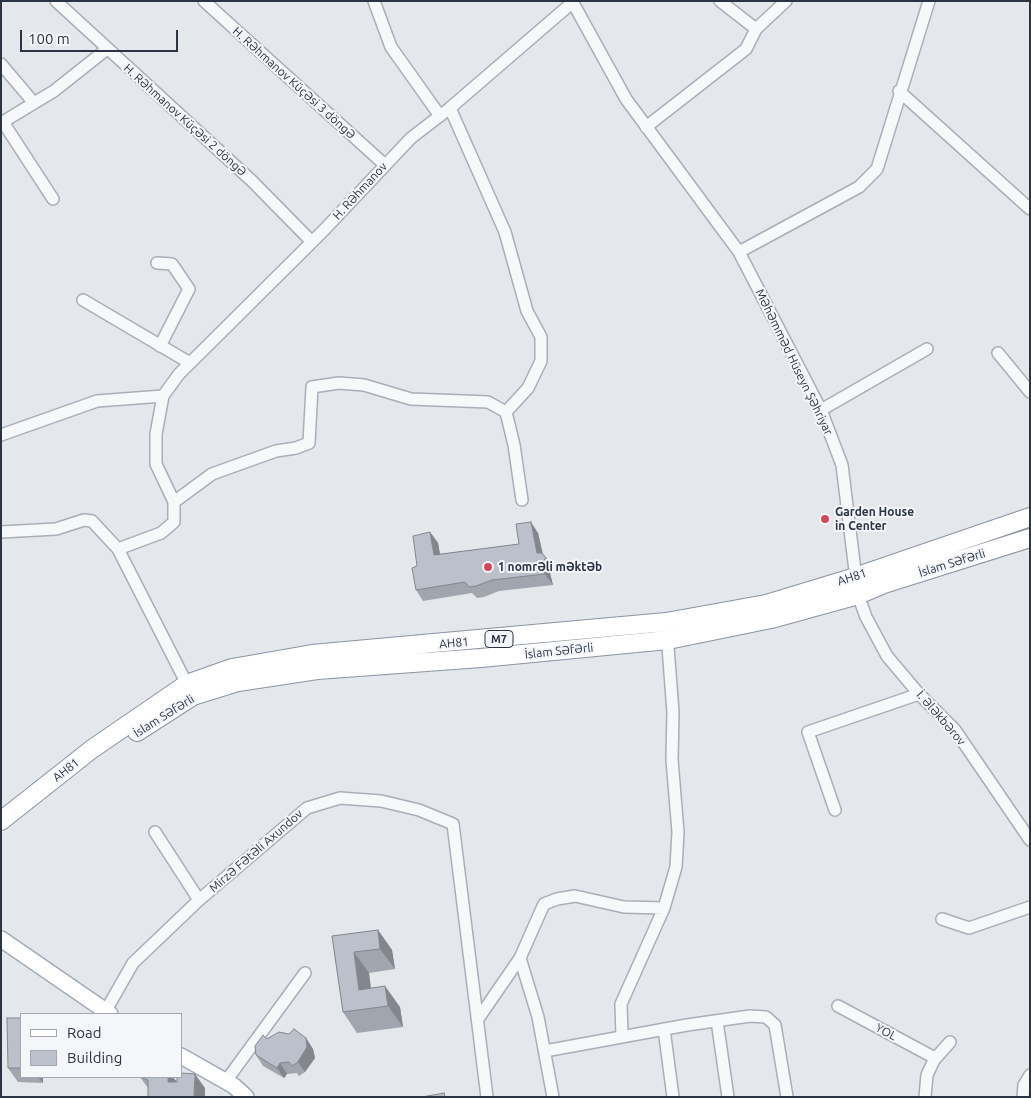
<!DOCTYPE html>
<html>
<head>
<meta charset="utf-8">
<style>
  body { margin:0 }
  #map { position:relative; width:1031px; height:1098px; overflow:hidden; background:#e4e7ec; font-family:Ubuntu,sans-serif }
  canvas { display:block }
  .frame { position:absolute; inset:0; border:2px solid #2b3445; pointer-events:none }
  .legend { position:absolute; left:20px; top:1013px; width:162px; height:65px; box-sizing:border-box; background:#f4f6f9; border:1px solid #a4a8b1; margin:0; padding:6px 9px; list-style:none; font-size:15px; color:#2b3445 }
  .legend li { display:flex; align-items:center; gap:10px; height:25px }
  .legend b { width:25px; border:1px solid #a4a8b1 }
  .scale { position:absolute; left:20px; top:30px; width:158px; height:22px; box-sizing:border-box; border:2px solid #2b3445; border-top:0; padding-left:6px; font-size:15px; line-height:18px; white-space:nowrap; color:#2b3445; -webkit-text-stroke:4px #f4f6f9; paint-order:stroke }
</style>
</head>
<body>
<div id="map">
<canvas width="1031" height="1098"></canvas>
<div class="frame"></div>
<ul class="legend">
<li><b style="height:6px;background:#fff"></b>Road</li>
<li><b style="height:14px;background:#bbc0ca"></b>Building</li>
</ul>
<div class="scale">100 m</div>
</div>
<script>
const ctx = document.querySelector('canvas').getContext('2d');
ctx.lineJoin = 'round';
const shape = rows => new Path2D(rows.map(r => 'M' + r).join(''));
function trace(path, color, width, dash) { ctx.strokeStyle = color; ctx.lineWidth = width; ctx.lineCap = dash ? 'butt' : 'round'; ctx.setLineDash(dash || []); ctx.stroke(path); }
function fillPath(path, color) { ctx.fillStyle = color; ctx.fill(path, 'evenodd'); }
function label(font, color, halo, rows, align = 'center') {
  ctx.font = font + ' Ubuntu,sans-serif'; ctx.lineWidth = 4; ctx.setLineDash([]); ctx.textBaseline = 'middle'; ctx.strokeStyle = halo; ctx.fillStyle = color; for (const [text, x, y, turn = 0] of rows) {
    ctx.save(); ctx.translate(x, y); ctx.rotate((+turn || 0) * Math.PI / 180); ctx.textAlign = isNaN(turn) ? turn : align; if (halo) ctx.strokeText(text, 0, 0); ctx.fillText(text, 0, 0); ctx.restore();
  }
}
const minor = shape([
  [56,1,252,181,312,242],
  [204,1,385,165],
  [374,1,391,47,440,116],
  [572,1,626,99,739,252,821,410,842,465,858,595,866,617,887,656,919,694,955,730,1030,840],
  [720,1,756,29],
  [1,64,34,103],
  [899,91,1030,209],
  [450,108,505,232,527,311,541,337,541,361,528,388,506,412],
  [3,122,53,199],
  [1,123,54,91,107,49],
  [646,127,746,49,756,29,786,1],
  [739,252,859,187,877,169,929,1],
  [157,263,172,264,189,289,160,346],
  [83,300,190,363],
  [998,353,1030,392],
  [821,410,927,349],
  [1,435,97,401,163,396],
  [174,502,212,474,276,451,296,448,309,443,312,387,339,383,364,385,411,399,488,402,506,412,514,445,522,500],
  [1,532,56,529,84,520,92,521,118,549,190,690],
  [118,549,161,533,174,522,174,502,156,464,156,434,163,396,179,374,324,230,411,138,450,108,573,2],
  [835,810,808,732,919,694],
  [155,832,199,900],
  [942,919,969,928,1030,907],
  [520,958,538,1017,553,1097],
  [838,1006,935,1058],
  [105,1012,133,963,199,900,307,808,340,798,381,801,419,810,453,824,487,1097],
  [478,1019,520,958,544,904,557,899,575,896,624,907,664,908],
  [717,1021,728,1097],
  [664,1029,673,1097],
  [622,1036,621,1004,664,908,676,867,678,832,672,760,673,712,667,634],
  [545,1051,687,1025,750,1016,766,1017,775,1025,787,1097],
  [226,1081,305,973],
  [925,1097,927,1075,934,1060,950,1042],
  [1023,1097,1024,1085,1030,1075]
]);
const major = shape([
  [1,939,110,1014],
  [181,1056,234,1086,246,1097]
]);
const highway = shape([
  [137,732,193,696,238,682,317,670,481,658,668,640,771,619,858,595,884,584,1030,538],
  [1,821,92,749,187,684,232,668,312,654,666,622,766,604,855,577,1030,517]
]);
const wall = shape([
  [430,532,438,543,440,554,519,544,538,533,543,554,554,568,550,573,553,585,499,591,484,597,477,598,472,593,423,601,416,590,417,566],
  [378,930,392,950,395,969,369,973,371,988,400,1007,403,1027,357,1033,343,1012,332,936],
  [21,1018,21,1077,43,1077,43,1083,18,1082,8,1068],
  [306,1038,313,1049,315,1058,305,1072,299,1076,297,1073,287,1074,284,1078,263,1066,256,1055,267,1039],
  [140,1077,176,1082,205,1088,148,1088]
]);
const shadedWall = shape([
  [531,522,538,533,544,560,546,558,554,568,550,573,553,585,545,574,537,553],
  [430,532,438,543,442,565,434,555],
  [378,930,392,950,395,969,380,949],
  [354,952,369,973,373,1008,359,990],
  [385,986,400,1007,403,1027,388,1006],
  [306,1038,313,1049,315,1058,305,1072,298,1062],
  [280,1063,287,1074,284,1078,277,1068],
  [195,1074,205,1088,205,1097,194,1097],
  [38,1077,43,1077,43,1083],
  [168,1077,173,1077,177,1082,168,1082]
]);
const building = shape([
  [531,522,537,553,542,553,546,558,542,562,545,574,492,580,476,586,469,587,465,582,416,590,412,568,417,566,413,536,430,532,434,555,519,544,516,524,531,522],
  [378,930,380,949,354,952,359,990,385,986,388,1006,343,1012,332,936,378,930],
  [7,1018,21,1018,21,1068,8,1068,7,1018],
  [294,1029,306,1038,307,1047,298,1062,292,1066,289,1062,280,1063,277,1068,256,1055,255,1046,263,1035,267,1039,279,1032,289,1034,294,1029],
  [181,1073,195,1074,194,1097,148,1097,148,1080,140,1077,168,1077,168,1082,177,1082,177,1077,181,1077,181,1073],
  [444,1093,445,1097,422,1097,444,1093]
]);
const markers = [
  [825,519,5,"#d1495b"],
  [488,567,5,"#d1495b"]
];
const shields = [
  [499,639,28]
];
const shieldNames = [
  ["M7",499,639]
];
const streetNames = [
  ["H. Rəhmanov Küçəsi 3 döngə",294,83,42],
  ["H. Rəhmanov Küçəsi 2 döngə",185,120,42],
  ["H. Rəhmanov",360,191,-47],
  ["Məhəmməd Hüseyn Şəhriyar",794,362,64],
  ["İslam Səfərli",952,563,-17],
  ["AH81",852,577,-18],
  ["AH81",454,643,-5],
  ["İslam Səfərli",559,651,-6],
  ["İslam Səfərli",164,716,-32],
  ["İ. Ələkbərov",941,718,49],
  ["AH81",66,770,-38],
  ["Mirzə Fətəli Axundov",256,851,-41],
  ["YOL",886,1032,28]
];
const poiNames = [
  ["Garden House",835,512],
  ["in Center",835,526],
  ["1 nomrəli məktəb",498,567]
];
trace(minor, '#a9aeb7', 14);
trace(major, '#a3abb8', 18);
trace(highway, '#8b94a3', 20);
trace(minor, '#f7f8fa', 11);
trace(major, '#fff', 15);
trace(highway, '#fff', 18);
fillPath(wall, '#a1a5ae');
fillPath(shadedWall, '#83868d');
fillPath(building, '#bbc0ca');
trace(building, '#83868d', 1);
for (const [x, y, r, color] of markers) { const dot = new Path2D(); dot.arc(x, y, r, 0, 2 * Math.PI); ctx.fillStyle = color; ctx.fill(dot); trace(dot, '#f4f6f9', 2); }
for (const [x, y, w] of shields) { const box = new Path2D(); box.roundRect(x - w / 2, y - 8.5, w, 17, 4); ctx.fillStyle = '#f4f6f9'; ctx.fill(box); trace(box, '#2b3445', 1); }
label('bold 11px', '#2b3445', null, shieldNames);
label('12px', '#2b3445', '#f4f6f9', streetNames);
label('bold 12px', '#2b3445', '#f4f6f9', poiNames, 'left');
</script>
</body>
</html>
